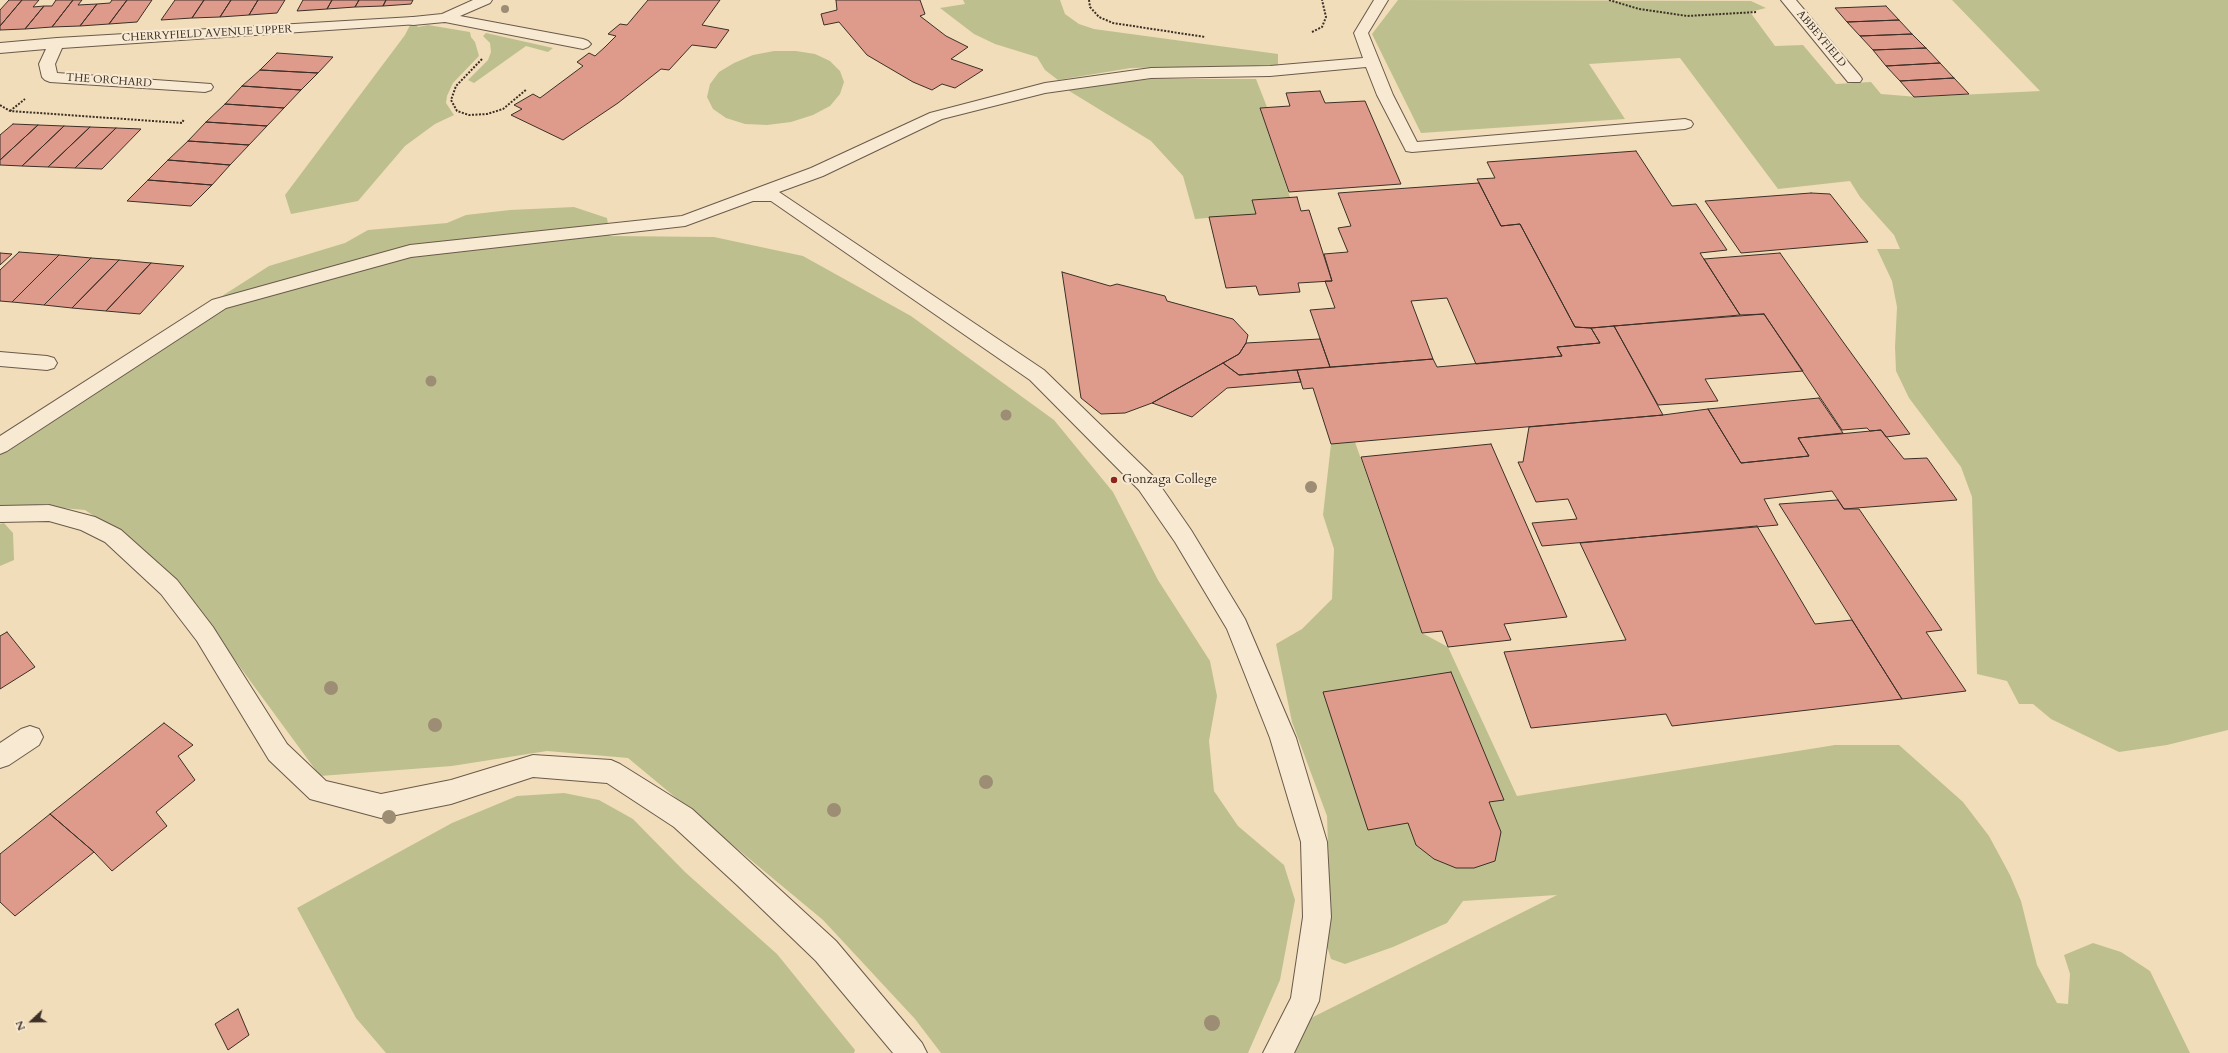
<!DOCTYPE html>
<html>
<head>
<meta charset="utf-8">
<style>
  body { margin:0 }
  #map { position:relative; width:2228px; height:1053px; overflow:hidden; background:#f2ddba; font-family:Cardo,serif }
  canvas { display:block }
  .north { position:absolute; left:12px; top:1001px; width:40px; height:40px; -webkit-text-stroke:3px #f7e9d2; paint-order:stroke; rotate:248deg; font-size:11px; font-weight:700; line-height:16px; text-align:center; color:#3c2f26 }
  .north::after { content:''; display:block; margin:auto; width:14px; height:18px; background:#3c2f26; clip-path:polygon(50% 0,100% 100%,50% 72%,0 100%) }
</style>
</head>
<body>
<div id="map">
<canvas width="2228" height="1053"></canvas>
<div class="north">N</div>
</div>
<script>
const ctx = document.querySelector('canvas').getContext('2d');
ctx.lineJoin = 'round';
function fillPath(path, color) { ctx.fillStyle = color; ctx.fill(path, 'evenodd'); }
const shape = rows => new Path2D(rows.map(r => 'M' + r).join(''));
function trace(path, color, width, dash) { ctx.strokeStyle = color; ctx.lineWidth = width; ctx.lineCap = dash ? 'butt' : 'round'; ctx.setLineDash(dash || []); ctx.stroke(path); }
function label(font, color, halo, rows, align = 'center') {
  ctx.font = font + ' Cardo,serif'; ctx.lineWidth = 4; ctx.setLineDash([]); ctx.textBaseline = 'middle'; ctx.strokeStyle = halo; ctx.fillStyle = color; for (const [text, x, y, turn = 0] of rows) {
    ctx.save(); ctx.translate(x, y); ctx.rotate((+turn || 0) * Math.PI / 180); ctx.textAlign = isNaN(turn) ? turn : align; if (halo) ctx.strokeText(text, 0, 0); ctx.fillText(text, 0, 0); ctx.restore();
  }
}
const green = shape([
  [963,0,1060,0,1065,14,1079,24,1094,29,1278,54,1278,65,1131,68,1058,80,1045,70,1037,57,995,44,974,34,940,8,965,4],
  [1398,0,1751,1,1766,8,1750,12,1775,46,1803,45,1836,84,1871,82,1881,94,1918,97,2040,91,1952,0,2228,0,2228,730,2167,745,2119,752,2051,719,2033,704,2019,704,2007,681,1977,674,1972,497,1961,467,1909,398,1896,371,1895,347,1897,307,1892,281,1877,249,1900,249,1894,235,1860,197,1850,181,1778,189,1680,58,1589,64,1625,119,1421,133,1372,34],
  [415,24,418,27,428,25,470,32,471,37,475,42,479,56,453,83,447,96,446,103,454,115,435,124,405,146,358,201,291,214,285,195,405,35,410,25],
  [486,33,553,48,548,52,526,46,474,83,468,80,488,60,491,52,490,43,483,36],
  [774,51,796,51,815,54,830,61,840,71,844,82,840,94,830,106,813,115,791,122,767,125,745,124,726,118,713,109,707,97,710,84,719,72,734,63,753,55],
  [1150,79,1256,79,1267,107,1260,108,1290,197,1252,200,1256,214,1195,219,1183,176,1151,141,1066,89],
  [574,207,607,218,610,236,714,237,803,256,911,316,1054,420,1113,492,1158,580,1210,661,1217,696,1209,741,1214,791,1238,826,1284,865,1295,900,1280,980,1248,1053,941,1053,915,1019,823,920,628,758,547,751,452,766,320,776,193,603,106,524,85,510,27,505,0,508,0,455,161,335,269,266,345,243,368,230,447,223,466,215,510,210],
  [1355,442,1422,633,1448,647,1517,796,1835,745,1899,745,1963,802,1989,836,2010,875,2021,901,2037,965,2057,1003,2068,1004,2070,974,2064,955,2093,943,2121,952,2150,971,2190,1053,1294,1053,1309,1019,1557,895,1463,901,1447,923,1393,947,1345,964,1331,959,1325,940,1329,874,1327,816,1292,722,1276,644,1302,629,1332,599,1334,549,1323,515,1331,444],
  [4,523,13,533,14,560,0,566,0,524],
  [564,793,599,800,633,819,685,872,777,954,855,1050,854,1053,386,1053,356,1018,297,908,452,823,517,796]
]);
const building = shape([
  [9,0,22,0,0,26,0,10,9,0],
  [22,0,39,0,33,7,44,6,25,29,0,30,0,26,22,0],
  [56,0,73,0,52,27,25,29,44,6,52,6,56,0],
  [73,0,82,0,78,5,97,4,80,26,52,27,73,0],
  [112,0,127,0,109,24,80,26,97,4,110,3,112,0],
  [127,0,152,0,137,22,109,24,127,0],
  [175,0,204,0,192,18,161,20,175,0],
  [204,0,231,0,220,17,192,18,204,0],
  [231,0,258,0,249,15,220,17,231,0],
  [258,0,285,0,277,13,249,15,258,0],
  [303,0,332,0,327,9,297,11,303,0],
  [332,0,359,0,355,7,327,9,332,0],
  [359,0,386,0,383,6,355,7,359,0],
  [386,0,413,0,411,4,383,6,386,0],
  [648,0,720,0,702,25,729,30,716,48,692,45,669,70,661,69,618,103,563,140,511,115,522,109,514,105,533,94,540,98,583,66,577,62,589,53,595,56,605,47,616,36,608,34,620,24,627,25,648,0],
  [836,0,920,0,925,14,920,16,946,36,968,47,951,59,983,70,955,88,942,84,932,90,913,82,867,55,839,22,824,25,821,14,837,10,836,0],
  [1886,6,1899,20,1847,22,1835,8,1886,6],
  [1899,20,1912,34,1860,36,1847,22,1899,20],
  [1912,34,1926,48,1873,50,1860,36,1912,34],
  [1926,48,1940,63,1886,66,1873,50,1926,48],
  [277,53,333,57,318,73,260,70,277,53],
  [1940,63,1954,78,1900,81,1886,66,1940,63],
  [260,70,318,73,301,90,242,86,260,70],
  [1954,78,1969,94,1914,97,1900,81,1954,78],
  [242,86,301,90,284,108,225,104,242,86],
  [1320,91,1325,103,1365,101,1401,184,1289,192,1260,108,1290,106,1286,93,1320,91],
  [225,104,284,108,267,126,206,122,225,104],
  [206,122,267,126,249,145,188,141,206,122],
  [13,124,38,125,0,160,0,135,13,124],
  [38,125,64,126,22,166,0,165,0,160,38,125],
  [64,126,90,127,48,167,22,166,64,126],
  [90,127,116,128,75,168,48,167,90,127],
  [116,128,141,129,102,169,75,168,116,128],
  [188,141,249,145,230,165,168,160,188,141],
  [1636,151,1672,206,1696,204,1727,250,1700,253,1740,315,1591,328,1575,327,1520,224,1501,226,1477,179,1495,178,1487,162,1636,151],
  [168,160,230,165,212,185,148,180,168,160],
  [148,180,212,185,191,206,127,201,148,180],
  [1479,183,1501,226,1520,224,1575,327,1591,328,1600,343,1557,347,1562,356,1476,364,1447,298,1411,301,1433,359,1330,367,1310,310,1335,308,1325,281,1332,281,1324,254,1348,252,1338,228,1351,226,1338,193,1479,183],
  [1811,193,1830,194,1868,242,1741,253,1705,201,1811,193],
  [1297,197,1301,211,1309,210,1332,281,1298,283,1300,292,1259,295,1256,286,1226,288,1209,217,1256,214,1252,200,1297,197],
  [19,252,59,255,12,302,0,301,0,270,19,252],
  [0,253,12,254,0,265,0,253],
  [1780,253,1841,339,1910,434,1886,437,1881,430,1870,431,1867,428,1842,430,1764,314,1740,315,1704,259,1780,253],
  [59,255,91,258,44,305,12,302,59,255],
  [91,258,119,260,72,308,44,305,91,258],
  [119,260,151,263,106,311,72,308,119,260],
  [151,263,184,266,140,314,106,311,151,263],
  [1062,272,1110,286,1117,284,1165,296,1167,301,1233,319,1248,335,1246,343,1239,354,1152,403,1125,413,1101,414,1081,398,1062,272],
  [1764,314,1803,371,1705,379,1718,401,1658,405,1614,326,1764,314],
  [1614,326,1663,415,1331,444,1313,388,1303,389,1297,370,1433,359,1437,367,1562,356,1557,347,1600,343,1591,328,1614,326],
  [1320,339,1330,367,1239,375,1223,363,1239,354,1246,343,1320,339],
  [1223,363,1239,375,1297,370,1301,382,1227,388,1192,417,1152,403,1223,363],
  [1819,398,1843,433,1798,438,1809,456,1741,463,1708,409,1819,398],
  [1708,409,1741,463,1809,456,1798,438,1881,430,1904,459,1927,458,1957,500,1844,509,1832,491,1764,499,1778,525,1542,546,1532,523,1577,519,1568,499,1536,502,1518,462,1523,462,1529,427,1663,415,1708,409],
  [1491,444,1567,617,1504,624,1511,640,1448,647,1442,631,1422,633,1361,457,1491,444],
  [1838,500,1844,509,1859,509,1942,630,1926,632,1966,691,1902,699,1779,504,1838,500],
  [1757,526,1815,624,1852,620,1902,699,1672,726,1666,714,1531,728,1504,652,1626,640,1580,543,1757,526],
  [7,632,35,667,0,689,0,636,7,632],
  [1451,672,1504,800,1489,802,1501,832,1495,861,1474,868,1456,868,1434,859,1416,845,1408,823,1368,830,1323,692,1451,672],
  [164,723,193,745,178,756,195,780,156,812,167,826,112,871,94,852,50,814,164,723],
  [50,814,94,852,15,916,0,902,0,854,50,814],
  [238,1009,249,1035,228,1050,215,1024,238,1009]
]);
const path = shape([
  [1089,0,1090,7,1099,17,1113,23,1205,37],
  [1609,0,1639,9,1687,16,1757,12],
  [1312,32,1322,27,1326,17,1322,0],
  [482,59,456,86,451,100,457,111,469,115,487,114,503,109,527,89],
  [0,105,10,111,182,123,184,119],
  [10,111,25,99]
]);
const service = shape([
  [473,0,492,0,490,3,460,16,583,39,588,41,591,44,588,47,583,49,445,22,413,25,408,24,406,21,408,18,413,17,442,14,473,0],
  [1374,0,1388,0,1368,33,1393,95,1417,142,1685,119,1691,121,1693,124,1691,127,1685,129,1412,152,1406,151,1404,147,1377,95,1366,67,1270,76,1151,78,1045,93,942,119,823,176,779,192,1044,370,1155,478,1191,530,1245,619,1296,738,1327,842,1331,917,1319,1001,1294,1053,1263,1053,1291,998,1303,917,1301,842,1270,738,1227,629,1175,542,1139,490,1030,380,771,201,753,201,685,226,411,257,226,308,7,451,0,454,0,436,212,300,410,245,682,216,811,168,930,113,1045,83,1151,68,1270,66,1363,58,1354,33,1374,0],
  [49,505,95,517,121,530,177,580,213,627,287,744,326,781,381,794,451,780,533,755,611,760,620,764,692,809,836,941,922,1043,927,1053,893,1053,816,961,737,885,674,827,607,783,533,777,451,804,381,818,310,799,269,760,197,641,161,594,105,542,81,530,49,521,0,522,0,506,49,505]
]);
const minor = shape([
  [1781,0,1796,0,1860,76,1862,79,1860,82,1848,82,1781,0],
  [413,17,418,18,420,21,418,24,62,48,55,64,57,73,211,84,213,87,211,90,205,92,50,82,45,80,42,77,39,64,46,49,0,53,0,43,57,38,413,17],
  [0,352,47,356,54,358,57,363,54,368,47,370,0,366,0,352],
  [30,726,39,729,43,737,39,745,9,765,0,768,0,743,21,729,30,726]
]);
const trees = [
  [505,9,4],
  [431,381,5.5],
  [1006,415,5.5],
  [1311,487,6],
  [331,688,7],
  [435,725,7],
  [986,782,7],
  [834,810,7],
  [389,817,7],
  [1212,1023,8]
];
const markers = [
  [1114,480,4,"#8f2418"]
];
const farStreetnames = [
  ["CHERRYFIELD AVENUE UPPER",207,34,-3],
  ["ABBEYFIELD",1821,39,50],
  ["THE ORCHARD",109,81,4]
];
const poiNames = [
  ["Gonzaga College",1122,480]
];
fillPath(green, '#bdc08e');
fillPath(building, '#de9b8c');
trace(building, '#3c2f26', 1);
trace(service, '#6a5a4b', 2);
trace(minor, '#6a5a4b', 2);
trace(path, '#3c2f26', 2, [2, 1.5]);
fillPath(service, '#f7e9d2');
fillPath(minor, '#f7e9d2');
ctx.fillStyle = '#9c8d74';
for (const [x, y, r] of trees) { ctx.beginPath(); ctx.arc(x, y, r, 0, 2 * Math.PI); ctx.fill(); }
for (const [x, y, r, color] of markers) { const dot = new Path2D(); dot.arc(x, y, r, 0, 2 * Math.PI); ctx.fillStyle = color; ctx.fill(dot); trace(dot, '#f7e9d2', 1.5); }
label('11px', '#3c2f26', '#f7e9d2', farStreetnames);
label('13px', '#3c2f26', '#f7e9d2', poiNames, 'left');
</script>
</body>
</html>
